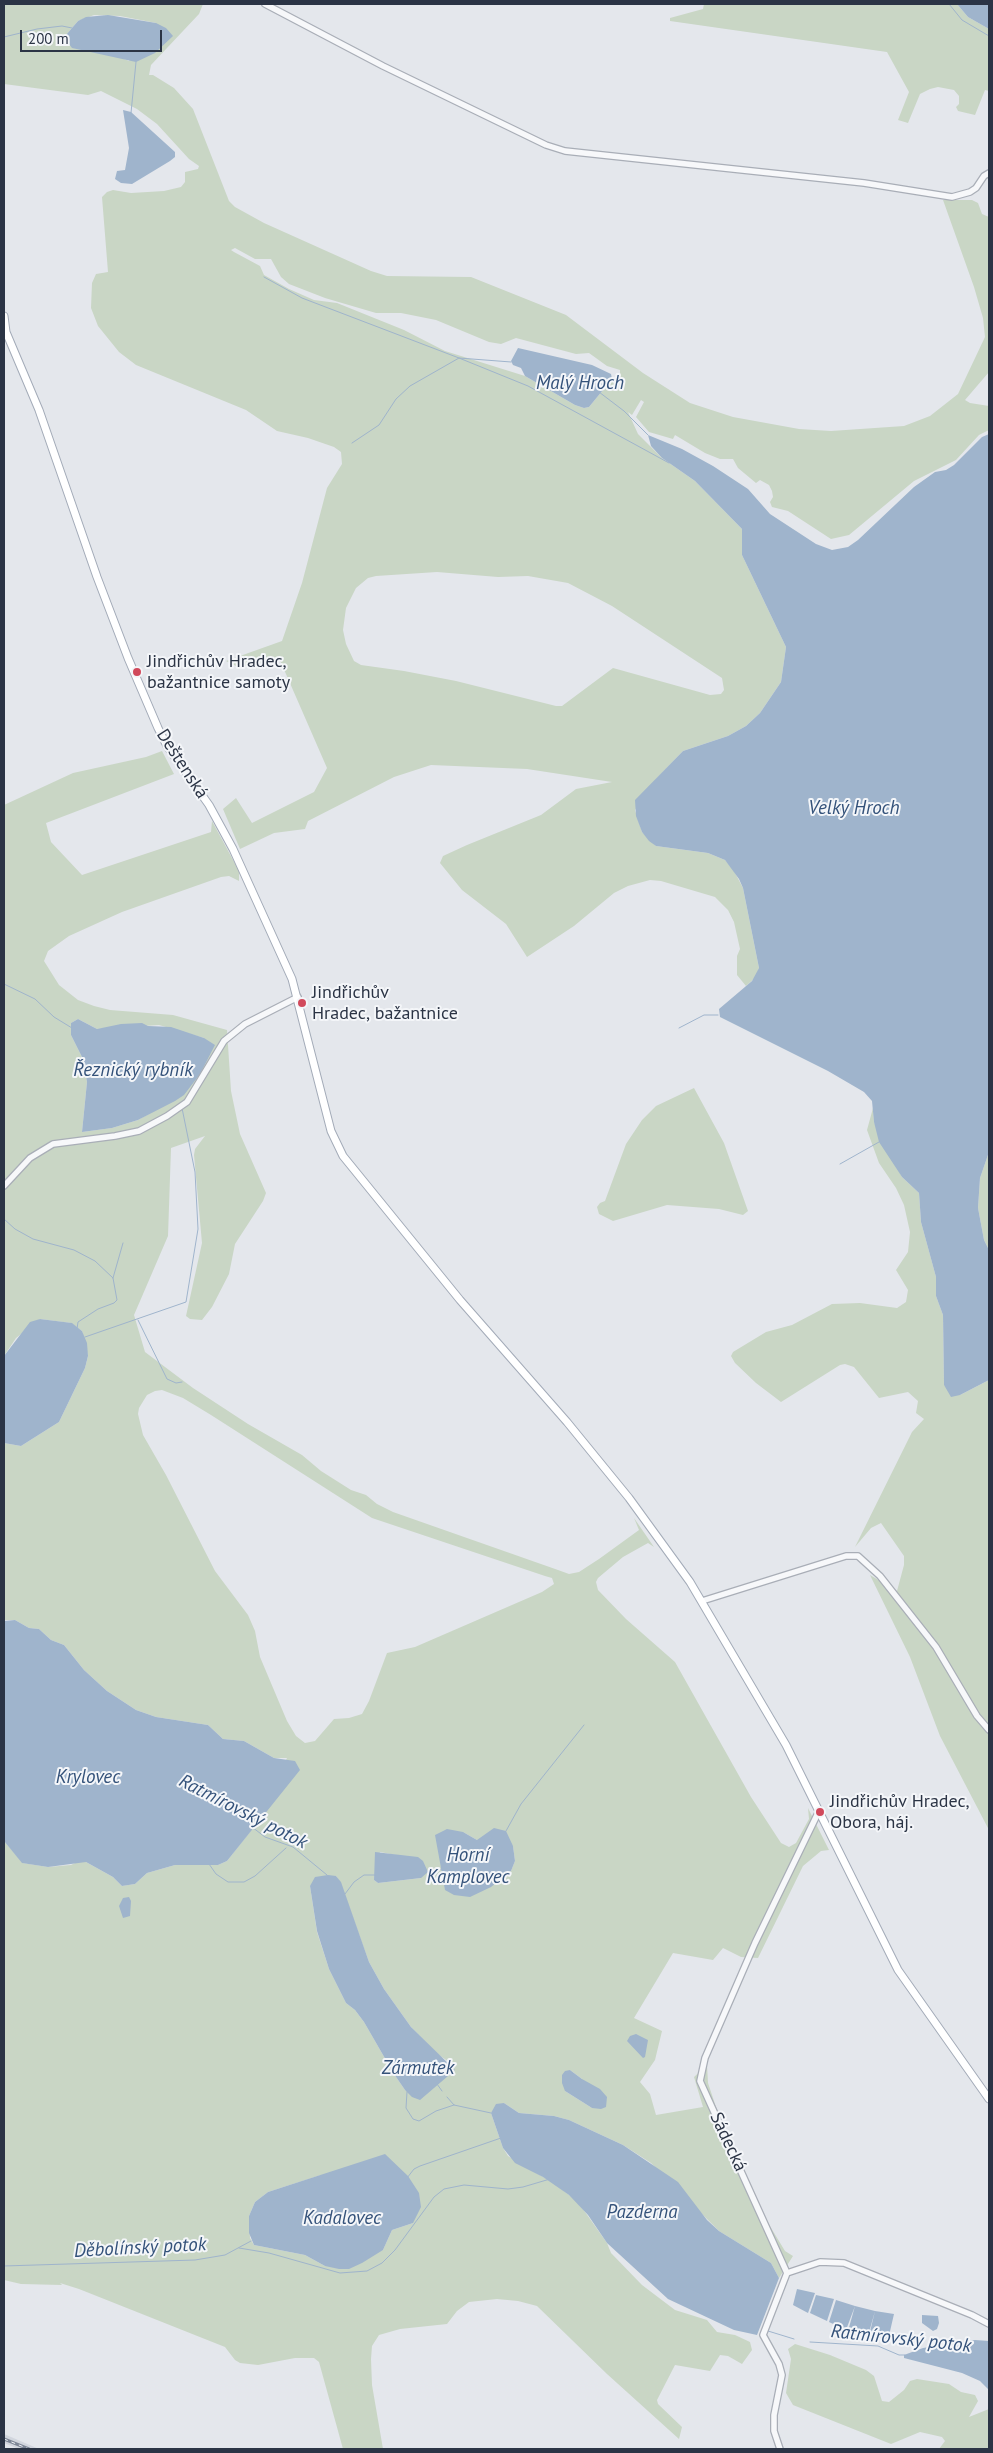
<!DOCTYPE html>
<html>
<head>
<meta charset="utf-8">
<style>
  body { margin:0 }
  #map { position:relative; width:993px; height:2453px; overflow:hidden; background:#e4e7ec; font-family:"PT Sans",sans-serif }
  canvas { display:block }
  .frame { position:absolute; inset:0; border:5px solid #2b3445; pointer-events:none }
  .scale { position:absolute; left:20px; top:30px; width:142px; height:22px; box-sizing:border-box; border:2px solid #2b3445; border-top:0; padding-left:6px; font-size:15px; line-height:18px; white-space:nowrap; color:#2b3445; -webkit-text-stroke:4px #f4f6f9; paint-order:stroke }
</style>
</head>
<body>
<div id="map">
<canvas width="993" height="2453"></canvas>
<div class="frame"></div>
<div class="scale">200 m</div>
</div>
<script>
const ctx = document.querySelector('canvas').getContext('2d');
ctx.lineJoin = 'round';
function fillPath(path, color) { ctx.fillStyle = color; ctx.fill(path, 'evenodd'); }
const shape = rows => new Path2D(rows.map(r => 'M' + r).join(''));
function trace(path, color, width, dash) { ctx.strokeStyle = color; ctx.lineWidth = width; ctx.lineCap = dash ? 'butt' : 'round'; ctx.setLineDash(dash || []); ctx.stroke(path); }
function label(font, color, halo, rows, align = 'center') {
  ctx.font = font + ' "PT Sans",sans-serif'; ctx.lineWidth = 4; ctx.setLineDash([]); ctx.textBaseline = 'middle'; ctx.strokeStyle = halo; ctx.fillStyle = color; for (const [text, x, y, turn = 0] of rows) {
    ctx.save(); ctx.translate(x, y); ctx.rotate((+turn || 0) * Math.PI / 180); ctx.textAlign = isNaN(turn) ? turn : align; if (halo) ctx.strokeText(text, 0, 0); ctx.fillText(text, 0, 0); ctx.restore();
  }
}
const built = shape([
  [4,2434,39,2449,19,2449,4,2443]
]);
const green = shape([
  [4,4,203,4,199,14,151,65,149,75,153,75,174,88,193,109,229,201,235,207,264,223,371,271,387,276,471,277,566,315,643,373,690,403,733,417,799,429,831,431,904,426,930,416,958,394,985,337,983,318,974,287,943,200,972,200,978,203,982,214,989,217,989,372,965,400,970,403,989,406,989,430,979,435,956,460,914,481,849,535,831,539,788,511,772,507,770,502,773,497,772,491,769,485,760,480,756,483,738,468,733,459,720,459,705,453,675,435,673,439,649,432,636,417,644,402,641,400,632,415,628,412,638,434,662,458,695,481,742,529,742,555,786,647,781,682,760,713,746,726,728,736,683,751,657,778,635,810,642,832,656,846,708,853,725,860,733,869,743,888,759,968,756,977,746,986,737,975,737,956,740,949,734,922,728,910,715,897,661,881,650,880,628,886,614,893,574,926,527,957,506,924,462,890,440,863,443,856,467,845,541,815,576,789,612,782,527,769,431,765,394,777,308,821,305,829,274,833,240,849,223,809,236,798,252,823,314,792,327,768,279,658,248,666,236,666,226,661,282,641,302,583,327,488,342,464,341,452,334,447,308,438,277,431,246,410,136,365,119,352,98,326,91,308,92,283,96,274,108,272,102,197,107,192,113,190,131,193,164,191,181,187,185,182,185,172,198,169,199,166,189,159,157,124,137,109,101,91,88,95,4,84],
  [94,15,120,16,156,23,129,61,66,35,78,21],
  [235,248,255,259,271,259,281,277,289,284,325,298,376,313,401,313,436,320,489,342,501,344,516,338,576,354,589,353,607,366,620,370,620,377,612,379,589,407,584,408,575,405,525,376,445,351,404,330,337,303,314,300,289,289,264,275,260,266,234,252,231,250],
  [437,572,498,577,528,576,568,583,612,606,722,678,724,690,721,694,710,695,613,668,562,706,556,706,456,681,404,671,361,665,354,661,346,644,343,630,346,608,356,588,368,578,376,576],
  [704,4,957,4,968,17,989,29,989,91,985,90,975,115,958,111,956,107,959,104,959,96,954,90,938,87,930,89,920,94,908,123,898,120,909,92,887,52,670,21,670,18,703,9],
  [162,751,174,774,46,823,51,842,82,875,211,832,212,821,239,871,239,881,229,876,221,877,122,912,69,936,48,951,44,961,59,985,78,1000,94,1006,110,1010,173,1015,227,1030,231,1091,240,1134,266,1193,263,1201,235,1244,229,1274,212,1307,202,1320,190,1319,186,1316,202,1243,194,1155,195,1149,205,1136,171,1148,168,1236,134,1315,145,1352,193,1388,248,1424,302,1455,321,1471,351,1490,366,1495,377,1504,393,1512,558,1570,569,1574,579,1572,599,1559,639,1530,634,1518,654,1547,648,1543,623,1557,598,1578,596,1582,598,1590,626,1619,675,1662,751,1797,781,1843,789,1847,796,1843,809,1819,808,1808,829,1850,821,1851,803,1866,758,1958,741,1957,723,1948,713,1960,673,1953,634,2018,662,2031,655,2060,640,2082,650,2094,656,2115,703,2107,694,2077,707,2065,708,2083,716,2107,765,2218,785,2251,793,2256,779,2278,771,2263,719,2231,651,2163,623,2145,569,2120,554,2116,519,2113,504,2103,491,2113,503,2148,508,2156,555,2184,578,2202,607,2243,611,2253,642,2285,675,2310,707,2320,717,2332,735,2335,750,2342,752,2350,742,2364,728,2356,720,2355,710,2371,675,2365,657,2400,658,2404,682,2427,679,2439,607,2374,537,2306,518,2301,497,2299,469,2302,457,2311,447,2324,400,2329,379,2335,372,2346,371,2359,372,2385,383,2449,343,2449,319,2362,314,2358,295,2358,258,2365,240,2363,235,2360,225,2347,79,2289,60,2283,62,2285,21,2284,4,2280,4,1841,23,1863,48,1867,71,1865,79,1861,86,1862,113,1877,122,1886,135,1884,147,1873,175,1865,218,1865,227,1861,253,1828,287,1758,274,1758,244,1741,223,1739,208,1725,156,1717,136,1710,107,1691,84,1670,64,1645,51,1640,39,1629,29,1628,15,1620,4,1620,4,1443,21,1446,59,1422,85,1368,88,1356,82,1331,71,1323,40,1319,16,1338,4,1356,4,805,73,773,146,757],
  [78,1019,97,1029,159,1025,204,1038,184,1094,138,1120,112,1128,82,1132,87,1082,83,1059,71,1035,71,1023],
  [162,1390,183,1398,211,1415,372,1518,545,1576,552,1578,554,1584,542,1592,415,1647,387,1653,369,1701,362,1714,349,1718,334,1719,315,1741,305,1743,296,1736,287,1721,260,1657,255,1631,248,1615,215,1571,166,1475,143,1435,138,1414,139,1408,147,1395,155,1391],
  [463,1832,477,1840,513,1846,515,1861,511,1871],
  [380,1852,401,1856,421,1878,378,1883,374,1880],
  [336,1876,340,1882,369,1962,384,1989,411,2027,436,2053,449,2062,436,2084,420,2099,405,2090,394,2074,364,2022,355,2010,346,2003,329,1969,317,1932,310,1886],
  [570,2070,582,2079,592,2108,565,2091],
  [321,2175,413,2223,392,2230,383,2250,325,2266,305,2255,254,2245,250,2238,249,2216,255,2202,268,2192],
  [694,1088,724,1143,748,1211,743,1215,719,1209,667,1205,613,1221,599,1214,597,1207,600,1203,605,1201,626,1144,642,1120,656,1106],
  [873,1108,874,1122,902,1177,919,1193,921,1222,936,1277,936,1296,943,1315,944,1385,960,1395,989,1380,989,1830,940,1736,910,1657,870,1575,897,1591,904,1565,904,1556,881,1523,871,1528,855,1547,912,1432,924,1419,916,1413,918,1401,908,1392,879,1398,854,1367,845,1364,840,1365,781,1402,756,1383,735,1363,731,1356,733,1352,766,1332,792,1325,832,1304,860,1303,897,1308,906,1302,908,1290,896,1270,908,1252,910,1232,904,1205,896,1188,879,1163,867,1130],
  [989,1152,989,1250,984,1240,978,1208,980,1178],
  [795,2344,830,2355,866,2370,874,2376,882,2401,889,2402,904,2390,910,2381,917,2379,949,2384,961,2392,975,2395,978,2401,969,2417,989,2409,989,2449,939,2449,945,2441,942,2437,920,2432,891,2444,793,2405,786,2393,791,2359,788,2349]
]);
const water = shape([
  [957,4,989,4,989,29,968,17],
  [108,15,156,23,166,28,173,36,155,53,136,62,72,48,66,40,66,35,78,21,86,17],
  [123,110,131,112,175,152,175,157,170,161,132,184,121,183,115,179,117,171,125,170,129,148],
  [518,348,592,365,611,374,612,379,589,407,584,408,575,405,525,376,521,368,513,365,511,361],
  [989,434,989,1152,980,1178,978,1208,984,1240,989,1250,989,1380,960,1395,951,1397,944,1385,943,1315,936,1296,936,1277,921,1222,919,1193,902,1177,879,1142,874,1122,872,1101,864,1092,828,1071,720,1017,719,1009,752,981,759,968,743,888,739,879,725,860,708,853,656,846,649,841,642,832,636,816,635,800,683,751,728,736,746,726,760,713,781,682,786,647,742,555,742,529,695,481,662,458,651,446,648,435,682,449,713,466,748,489,770,514,816,544,832,550,848,547,858,540,914,487,935,472,946,470,954,465,982,437],
  [78,1019,97,1029,121,1024,142,1023,148,1026,171,1027,204,1038,215,1045,200,1074,184,1095,175,1101,138,1120,112,1128,82,1132,87,1082,83,1059,71,1035,71,1023],
  [40,1319,72,1323,82,1331,87,1343,88,1356,85,1368,59,1422,21,1446,4,1443,4,1356,30,1322],
  [15,1620,29,1628,39,1629,51,1640,64,1645,84,1670,107,1691,136,1710,156,1717,208,1725,223,1739,244,1741,274,1758,295,1761,300,1770,227,1861,218,1865,175,1865,147,1873,135,1884,122,1886,113,1877,86,1862,48,1867,22,1863,4,1841,4,1621],
  [494,1828,506,1831,513,1846,515,1861,511,1871,491,1887,470,1897,454,1895,445,1890,435,1835,447,1829,463,1832,477,1840],
  [375,1852,418,1857,423,1861,428,1872,421,1878,378,1883,374,1880],
  [328,1875,336,1876,341,1882,369,1962,384,1989,411,2027,455,2070,420,2100,412,2097,405,2090,394,2074,364,2022,355,2010,346,2003,329,1969,317,1931,310,1886,315,1877],
  [129,1897,131,1901,130,1916,123,1918,119,1906,123,1898],
  [636,2034,648,2040,645,2057,643,2058,627,2041,630,2036],
  [570,2070,582,2079,600,2089,607,2097,606,2107,601,2109,592,2108,565,2091,562,2083,562,2075,565,2071],
  [504,2103,519,2113,554,2116,569,2120,623,2145,678,2182,707,2220,719,2231,771,2263,779,2278,757,2335,734,2330,668,2299,607,2243,588,2215,569,2195,543,2177,515,2163,503,2148,491,2113,496,2104],
  [385,2154,408,2176,419,2193,421,2207,413,2223,392,2230,383,2250,362,2263,349,2269,339,2269,325,2266,305,2255,254,2245,249,2233,249,2216,255,2202,268,2192],
  [797,2289,815,2293,808,2313,793,2305],
  [816,2295,834,2299,827,2321,810,2313],
  [836,2300,855,2306,846,2330,829,2322],
  [855,2306,875,2311,868,2336,848,2331],
  [875,2311,894,2314,888,2340,869,2336],
  [922,2315,938,2316,939,2323,937,2329,933,2331,922,2323],
  [975,2340,989,2341,989,2390,980,2381,962,2373,904,2358,904,2355,923,2348]
]);
const stream = shape([
  [949,4,962,20,989,36],
  [4,37,37,29,62,26,72,28],
  [131,113,136,62],
  [264,277,302,298,459,358,511,362],
  [599,392,624,411,648,435],
  [352,443,379,425,396,399,410,386,459,358,528,386,669,463],
  [4,984,35,999,54,1017,72,1028],
  [679,1028,704,1015,718,1015],
  [840,1164,879,1142],
  [4,1219,15,1229,33,1239,74,1250,95,1261,113,1278,117,1300,114,1303,98,1309,78,1322,77,1329],
  [113,1278,123,1243],
  [138,1320,167,1379,176,1383,182,1382],
  [85,1337,186,1302,198,1229,195,1172,182,1108],
  [252,1827,265,1837,293,1847,327,1875],
  [506,1831,521,1804,584,1725],
  [209,1864,216,1874,228,1882,244,1882,255,1876,286,1848],
  [427,1872,442,1869],
  [345,1894,354,1882,364,1875,375,1875],
  [437,2084,442,2091],
  [407,2092,406,2108,413,2119,419,2121,436,2111,454,2105],
  [447,2097,454,2105,491,2113],
  [407,2178,414,2169,420,2166,501,2138],
  [239,2248,269,2253,340,2273,367,2271,382,2263,395,2250,434,2197,444,2189,464,2185,508,2189,523,2187,550,2179],
  [4,2266,195,2260,225,2255,251,2241],
  [768,2331,794,2339],
  [810,2342,878,2346,899,2355,905,2355]
]);
const minor = shape([
  [265,4,383,66,546,145,565,151,864,183,952,197,970,192,976,188,984,176,989,173],
  [4,1186,30,1158,53,1144,115,1136,139,1131,167,1116,187,1102,224,1041,245,1024,298,997],
  [702,1601,846,1556,858,1556,880,1576,936,1647,977,1716,989,1730],
  [787,2273,700,2081,705,2058,755,1943,818,1813],
  [787,2273,820,2262,844,2263,972,2315,989,2324],
  [780,2449,774,2431,774,2415,782,2375,779,2364,763,2335,787,2273]
]);
const major = shape([
  [4,316,6,332,39,410,97,577,128,658,158,728,167,746,209,805,233,849,292,979,331,1131,343,1156,460,1300,567,1422,629,1498,690,1582,786,1745,898,1970,989,2099]
]);
const rail = shape([
  [4,2439,29,2449]
]);
const markers = [
  [137,672,5,"#d1495b"],
  [302,1003,5,"#d1495b"],
  [820,1812,5,"#d1495b"]
];
const poiNames = [
  ["Jindřichův Hradec,",147,662],
  ["bažantnice samoty",147,683],
  ["Jindřichův",312,993],
  ["Hradec, bažantnice",312,1014],
  ["Jindřichův Hradec,",830,1802],
  ["Obora, háj.",830,1823]
];
const streetNames = [
  ["Deštenská",182,764,57],
  ["Sádecká",728,2142,65]
];
const waterNames = [
  ["Malý Hroch",580,384],
  ["Velký Hroch",854,809],
  ["Řeznický rybník",133,1071],
  ["Krylovec",88,1778],
  ["Ratmírovský potok",243,1812,27],
  ["Horní",468,1856],
  ["Kamplovec",468,1878],
  ["Zármutek",418,2069],
  ["Pazderna",642,2213],
  ["Kadalovec",342,2219],
  ["Děbolínský potok",140,2248,-3],
  ["Ratmírovský potok",901,2339,6]
];
fillPath(built, '#d2d6de');
fillPath(green, '#c9d6c5');
fillPath(water, '#9fb4cc');
trace(stream, '#9fb4cc', 1);
trace(minor, '#a9aeb7', 8);
trace(major, '#a3abb8', 9);
trace(minor, '#f7f8fa', 5.5);
trace(major, '#fff', 7);
trace(rail, '#7d8696', 3);
trace(rail, '#f4f6f9', 1, [4]);
for (const [x, y, r, color] of markers) { const dot = new Path2D(); dot.arc(x, y, r, 0, 2 * Math.PI); ctx.fillStyle = color; ctx.fill(dot); trace(dot, '#f4f6f9', 2); }
label('18px', '#2b3445', '#f4f6f9', poiNames, 'left');
label('18px', '#2b3445', '#f4f6f9', streetNames);
label('italic 19px', '#34527a', '#f4f6f9', waterNames);
</script>
</body>
</html>
